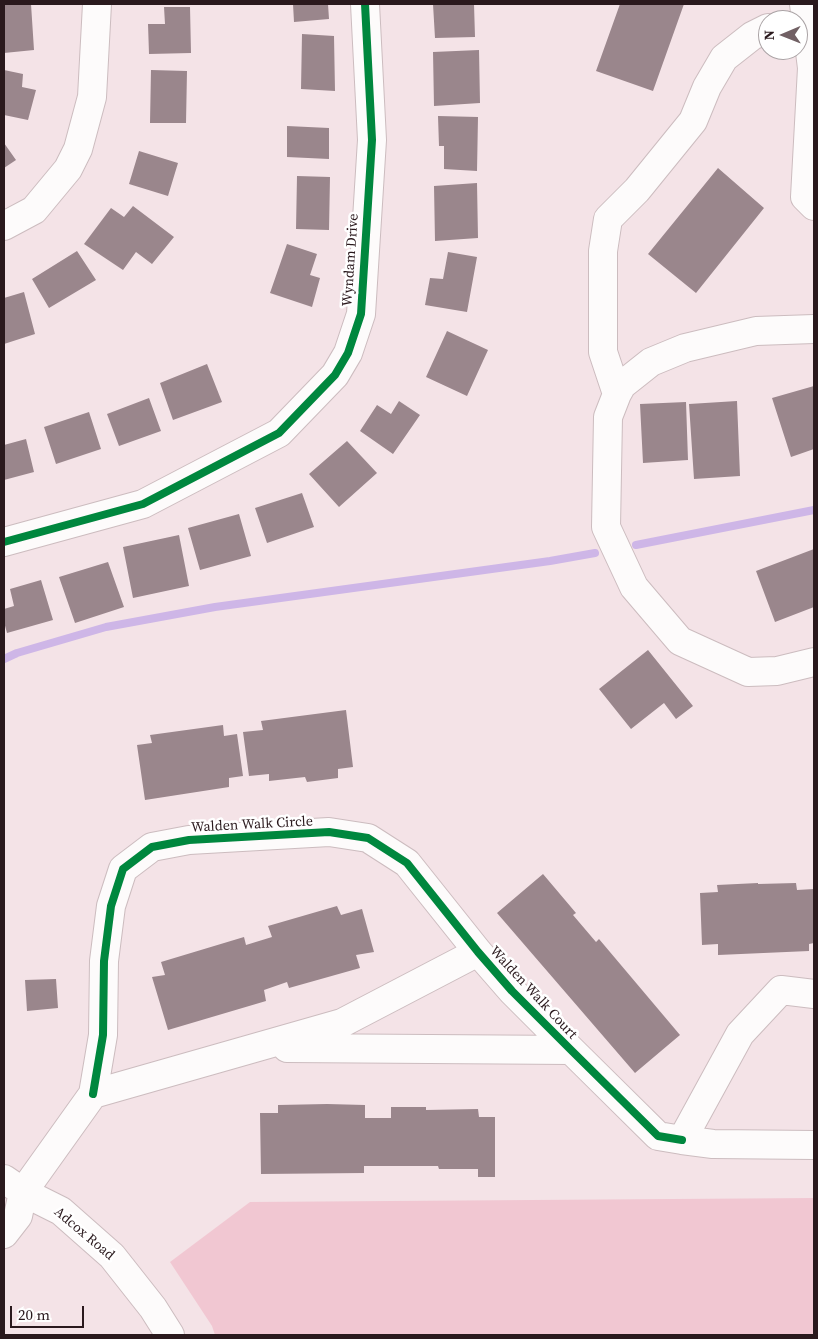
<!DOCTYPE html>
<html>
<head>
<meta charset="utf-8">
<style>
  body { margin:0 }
  #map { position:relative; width:818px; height:1339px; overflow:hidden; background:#f4e3e7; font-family:"Source Serif 4",serif }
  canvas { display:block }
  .frame { position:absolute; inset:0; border:5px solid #2a191d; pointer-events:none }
  .north { position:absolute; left:758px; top:10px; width:50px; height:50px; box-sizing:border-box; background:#fff; border:1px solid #aaa3a5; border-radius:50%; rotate:269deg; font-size:14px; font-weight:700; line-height:20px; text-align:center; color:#2a191d }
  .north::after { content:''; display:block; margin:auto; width:18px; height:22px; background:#716064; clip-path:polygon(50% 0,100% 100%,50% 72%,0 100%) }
  .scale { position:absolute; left:10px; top:1306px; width:74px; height:22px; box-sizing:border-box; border:2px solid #2a191d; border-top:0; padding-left:6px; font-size:15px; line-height:18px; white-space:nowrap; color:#2a191d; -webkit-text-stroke:4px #fff; paint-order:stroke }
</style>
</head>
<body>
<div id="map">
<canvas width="818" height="1339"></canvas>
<div class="frame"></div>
<div class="north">N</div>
<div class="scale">20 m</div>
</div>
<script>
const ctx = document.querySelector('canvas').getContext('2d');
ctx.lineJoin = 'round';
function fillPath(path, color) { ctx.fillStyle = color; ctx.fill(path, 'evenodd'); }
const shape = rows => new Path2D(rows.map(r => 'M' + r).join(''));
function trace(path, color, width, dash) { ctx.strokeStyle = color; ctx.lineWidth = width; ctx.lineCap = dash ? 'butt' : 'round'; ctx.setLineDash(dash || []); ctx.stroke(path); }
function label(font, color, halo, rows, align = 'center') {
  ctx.font = font + ' "Source Serif 4",serif'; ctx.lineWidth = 5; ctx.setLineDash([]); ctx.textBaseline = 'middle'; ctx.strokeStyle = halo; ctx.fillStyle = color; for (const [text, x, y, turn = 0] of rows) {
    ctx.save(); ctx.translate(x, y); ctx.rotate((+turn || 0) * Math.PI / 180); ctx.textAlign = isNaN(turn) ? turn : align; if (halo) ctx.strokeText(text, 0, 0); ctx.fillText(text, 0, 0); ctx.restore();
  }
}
const green = shape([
  [814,1198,814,1335,215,1335,212,1326,170,1262,250,1202]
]);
const stream = shape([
  [636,545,814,510],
  [4,659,17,653,106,627,215,607,550,561,595,553]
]);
const building = shape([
  [4,4,31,4,34,50,4,53],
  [293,4,328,4,329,19,294,22],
  [433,4,474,4,475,37,435,38],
  [620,4,684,4,653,91,596,71],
  [164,7,190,7,191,53,149,54,148,24,165,24],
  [302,34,334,36,335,91,301,89],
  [479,50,480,103,434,106,433,52],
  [4,70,23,74,22,87,36,90,28,120,4,115],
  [151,70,187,71,186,123,150,123],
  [438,116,478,117,477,171,444,169,444,146,439,146],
  [287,126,329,128,329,159,287,157],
  [4,143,16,160,4,168],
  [139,151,178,163,168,196,129,184],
  [718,168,764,208,696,293,648,254],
  [297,176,330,177,329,230,296,229],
  [477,183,478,238,435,241,434,186],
  [133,206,174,237,152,264,136,252,123,270,84,244,111,208,124,217],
  [287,244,317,254,310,275,320,278,312,307,270,293],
  [77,251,96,280,49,308,32,279],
  [448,252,477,257,467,312,425,305,430,278,443,279],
  [24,292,35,334,4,344,4,298],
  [447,331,488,350,467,396,426,377],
  [207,364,222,402,173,420,160,383],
  [814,386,814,449,791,457,772,398],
  [149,398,161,431,119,446,107,414],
  [399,401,420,415,393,454,360,431,377,405,391,414],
  [737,401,740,476,694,479,689,404],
  [686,402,688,460,643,463,640,404],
  [89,412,101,449,56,464,44,427],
  [26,439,34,472,4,480,4,445],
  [347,441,377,473,339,507,309,474],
  [302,493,314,527,267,543,255,508],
  [239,514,251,556,200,570,188,528],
  [179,535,189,586,133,598,123,547],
  [814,549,814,607,775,622,756,571],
  [108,562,124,607,75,623,59,577],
  [41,580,53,620,7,633,4,622,4,609,14,606,10,589],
  [648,650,693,706,676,719,664,703,631,729,599,689],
  [346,710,353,767,338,769,338,778,307,782,305,777,269,781,269,774,249,776,243,732,263,730,261,721],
  [223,725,224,736,237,734,243,776,229,778,229,787,145,800,137,745,152,743,150,735],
  [543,874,576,913,573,915,596,942,599,939,680,1035,635,1073,497,913],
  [758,883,758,884,796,883,797,890,814,889,814,943,809,944,809,951,718,955,718,944,702,945,700,893,718,892,717,885],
  [337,906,341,915,362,909,374,952,356,955,360,968,289,988,287,982,264,990,266,1001,168,1030,152,977,165,975,161,962,244,937,246,945,272,937,268,926],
  [56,979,58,1008,27,1011,25,980],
  [327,1104,365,1105,365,1118,391,1118,391,1107,426,1107,426,1110,478,1109,479,1117,495,1117,495,1177,478,1177,478,1169,439,1169,438,1166,364,1166,364,1173,261,1174,260,1113,278,1113,278,1105]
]);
const street = shape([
  [804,4,812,68,805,197,814,206],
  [4,226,34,210,68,169,78,149,92,97,97,4],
  [814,329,756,331,685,348,651,362,622,385,617,394,608,417,606,527,634,587,680,641,748,672,777,671,814,662],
  [617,394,603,352,603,251,608,219,637,190,693,121,707,87,724,58,752,36,768,28],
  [4,542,143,504,279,433,335,375,348,353,361,314,372,140,365,4],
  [814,994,781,990,740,1034,682,1140,713,1144,814,1145],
  [287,1048,571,1050],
  [93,1094,103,1035,104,961,111,906,123,869,152,847,189,840,329,832,368,838,407,863,478,952,512,991,571,1050,658,1136,682,1140],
  [4,1179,23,1192,61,1211,112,1256,153,1308,170,1335],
  [4,1234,18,1216,23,1192,93,1094,342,1023,478,952]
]);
const cycleway = shape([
  [4,542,143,504,279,433,335,375,348,353,361,314,372,140,365,4],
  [93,1094,103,1035,104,961,111,906,123,869,152,847,189,840,329,832,368,838,407,863,478,952,512,991,571,1050,658,1136,682,1140]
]);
const streetNames = [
  ["Wyndam Drive",351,260,-86],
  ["Walden Walk Circle",252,825,-3],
  ["Walden Walk Court",533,993,47],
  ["Adcox Road",84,1234,40]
];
fillPath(green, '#f1c7d2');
trace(stream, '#ceb6e7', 8);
fillPath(building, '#9a868c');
trace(street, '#ccbcbf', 30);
trace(street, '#fdfbfb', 28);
trace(cycleway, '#00873e', 8);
label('14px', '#2a191d', '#fff', streetNames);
</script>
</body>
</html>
